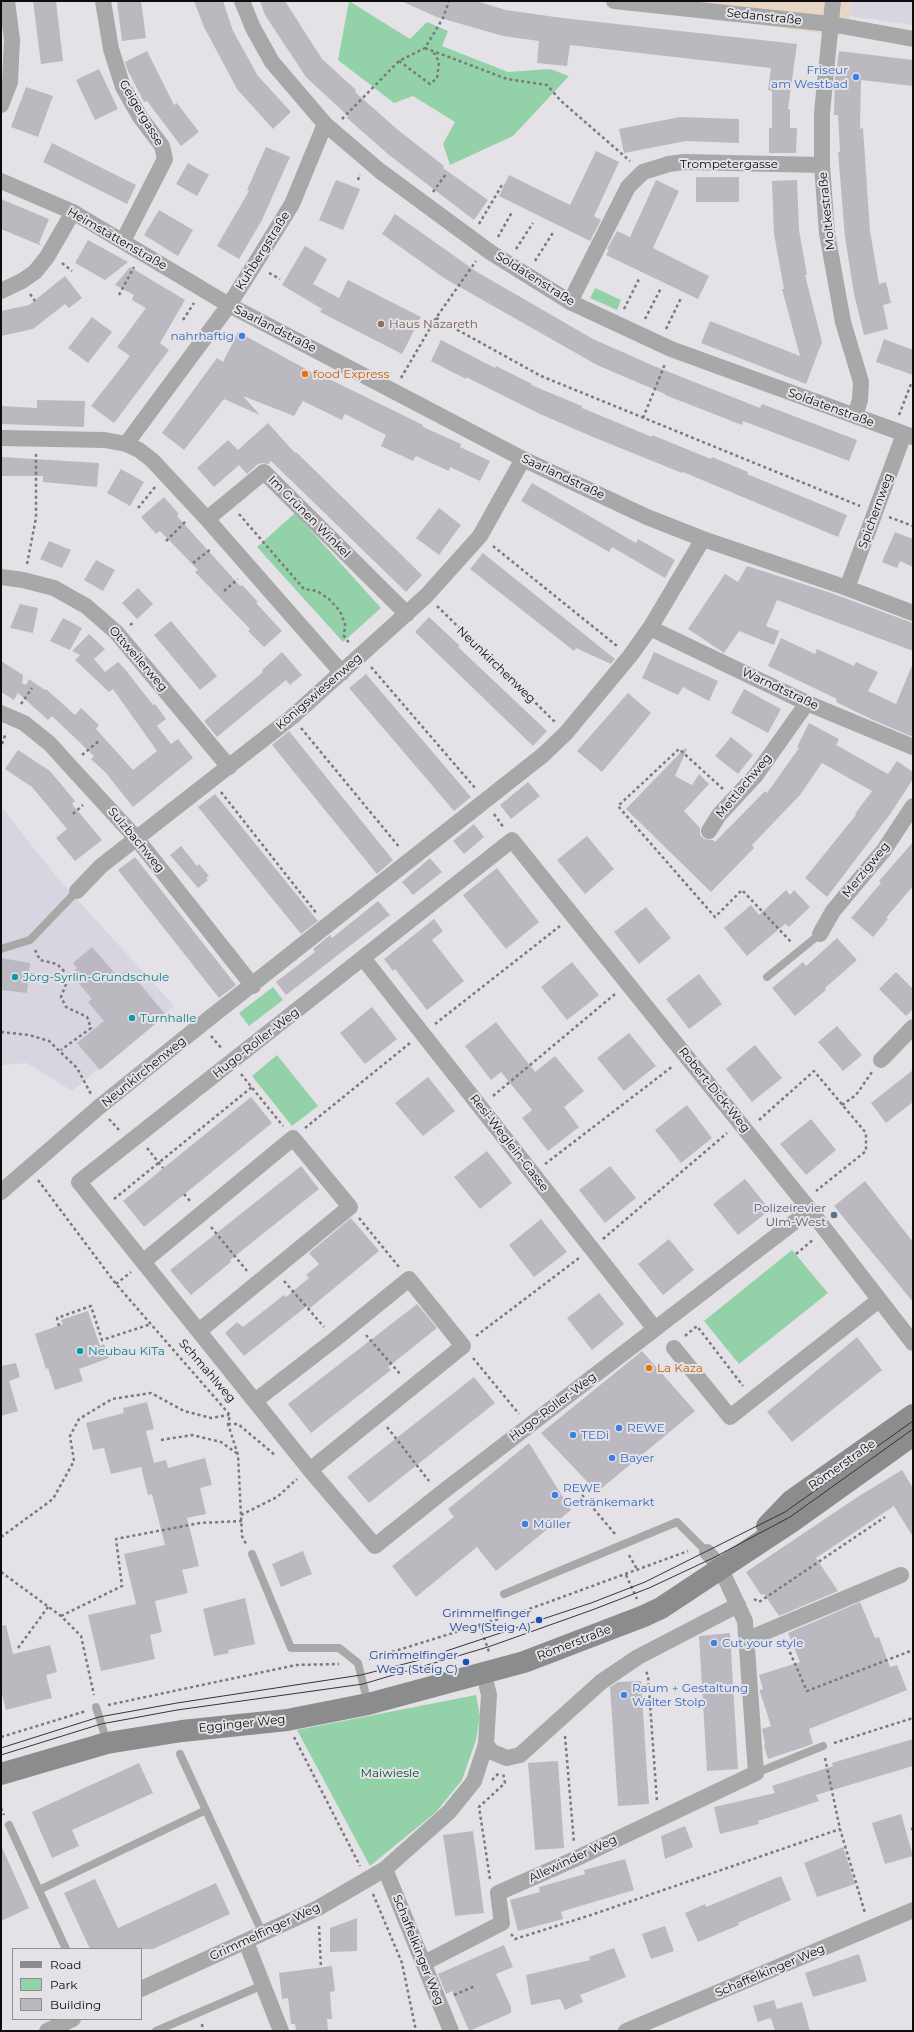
<!DOCTYPE html>
<html>
<head>
<meta charset="utf-8">
<style>
  body { margin:0 }
  #map { position:relative; width:914px; height:2032px; overflow:hidden; background:#e4e2e7; font-family:Montserrat,sans-serif }
  canvas { display:block }
  .frame { position:absolute; inset:0; border:2px solid #0d0d0e; pointer-events:none }
  .legend { position:absolute; left:12px; top:1948px; width:130px; height:72px; box-sizing:border-box; background:#e4e2e7; border:1px solid #8e8d90; margin:0; padding:5px 7px; list-style:none; font-size:12px; color:#0d0d0e }
  .legend li { display:flex; align-items:center; gap:8px; height:20px }
  .legend b { width:20px; border:1px solid #8e8d90 }
</style>
</head>
<body>
<div id="map">
<canvas width="914" height="2032"></canvas>
<div class="frame"></div>
<ul class="legend">
<li><b style="height:5px;background:#8a8d8b"></b>Road</li>
<li><b style="height:11px;background:#93d2a9"></b>Park</li>
<li><b style="height:11px;background:#bbb9bf"></b>Building</li>
</ul>
</div>
<script>
const ctx = document.querySelector('canvas').getContext('2d');
ctx.lineJoin = 'round';
function fillPath(path, color) { ctx.fillStyle = color; ctx.fill(path, 'evenodd'); }
const shape = rows => new Path2D(rows.map(r => 'M' + r).join(''));
function trace(path, color, width, dash) { ctx.strokeStyle = color; ctx.lineWidth = width; ctx.lineCap = dash ? 'butt' : 'round'; ctx.setLineDash(dash || []); ctx.stroke(path); }
function label(font, color, halo, rows, align = 'center') {
  ctx.font = font + ' Montserrat,sans-serif'; ctx.lineWidth = 4; ctx.setLineDash([]); ctx.textBaseline = 'middle'; ctx.strokeStyle = halo; ctx.fillStyle = color; for (const [text, x, y, turn = 0] of rows) {
    ctx.save(); ctx.translate(x, y); ctx.rotate((+turn || 0) * Math.PI / 180); ctx.textAlign = isNaN(turn) ? turn : align; if (halo) ctx.strokeText(text, 0, 0); ctx.fillText(text, 0, 0); ctx.restore();
  }
}
const commercial = shape([
  [597,1,852,1,850,16,840,36]
]);
const built = shape([
  [852,1,913,1,913,25,850,16],
  [1,806,54,874,174,1006,72,1091,27,1063,1,1065]
]);
const green = shape([
  [349,1,410,39,427,22,448,31,442,46,508,72,550,69,569,76,513,136,450,165,443,144,455,122,413,96,394,103,338,60],
  [595,288,621,300,617,310,590,298],
  [295,513,381,608,343,642,257,547],
  [273,987,283,1000,249,1026,239,1013],
  [277,1055,318,1106,292,1126,252,1076],
  [792,1250,828,1293,739,1364,704,1321],
  [476,1695,480,1716,476,1740,462,1780,436,1812,370,1866,297,1730]
]);
const building = shape([
  [33,1,56,1,63,61,41,64],
  [117,1,141,1,146,38,122,41],
  [194,1,223,1,233,31,258,76,291,112,273,129,237,89,204,27],
  [260,1,285,1,322,59,356,90,355,92,398,130,444,166,443,168,488,200,474,220,389,155,347,118,348,116,306,77,265,15],
  [401,1,476,1,506,10,562,18,797,44,788,109,790,109,790,128,797,128,796,153,769,153,769,128,772,128,772,91,768,90,771,68,570,45,567,66,537,63,539,41,503,36,437,17],
  [147,51,174,105,177,103,199,132,181,146,147,101,144,102,127,69,125,62],
  [839,51,913,60,913,86,861,80,860,129,863,128,870,231,879,284,886,282,891,303,883,305,888,329,864,335,854,294,845,237,838,152,840,152,838,115,834,115,835,79],
  [99,69,118,109,95,120,76,80],
  [26,87,53,96,38,137,11,127],
  [680,117,739,119,739,143,686,141,624,153,619,129],
  [52,143,136,185,127,204,43,162],
  [266,147,290,157,262,220,239,259,217,246,249,191,247,190],
  [596,151,619,162,594,216,601,220,590,241,499,196,509,175,570,205],
  [188,163,209,175,197,196,176,184],
  [696,177,739,177,739,202,696,202],
  [336,180,360,189,343,230,319,220],
  [656,180,679,191,653,248,709,276,698,299,606,255,609,250,607,249,617,231,630,237],
  [797,180,799,230,807,275,805,275,822,342,806,384,701,343,710,321,800,356,782,289,784,289,774,234,772,181],
  [1,199,49,219,39,243,42,246,1,229],
  [159,210,193,230,178,256,144,235],
  [395,214,477,272,593,339,654,366,760,408,762,404,857,440,849,461,743,421,742,425,665,395,665,394,597,365,444,278,382,234],
  [88,240,128,262,105,280,75,263],
  [305,246,327,259,313,284,339,298,348,280,421,317,402,354,320,312,322,309,282,285],
  [130,267,185,300,160,343,169,350,114,423,91,406,130,356,117,347,146,308,132,300,134,295,115,285],
  [65,276,82,298,69,308,65,304,33,329,1,336,1,311,29,305],
  [92,317,112,332,88,363,68,348],
  [238,332,326,380,327,378,423,425,423,427,461,444,460,447,490,461,480,481,450,467,449,471,416,456,413,461,381,446,386,435,345,414,342,420,303,401,294,416,243,396,260,415,224,399,184,450,162,433,217,358,223,362],
  [884,339,913,350,913,375,876,362],
  [441,340,495,368,496,366,532,384,531,385,582,406,582,408,652,437,652,435,711,459,712,457,748,472,747,474,847,515,838,537,683,472,682,473,593,437,538,413,466,377,466,379,431,361],
  [37,400,85,401,84,427,1,424,1,406,37,408],
  [268,423,295,453,296,452,422,575,406,592,271,461,268,464,262,463,258,464,247,474,239,465,214,487,197,468,228,440,238,450],
  [1,457,99,463,97,487,43,482,43,476,1,476],
  [121,469,144,482,130,506,107,493],
  [532,483,636,543,638,539,675,560,665,578,612,547,609,552,521,501],
  [164,497,179,514,177,516,240,586,242,585,258,602,256,603,282,631,264,647,248,631,250,629,195,572,198,570,160,531,156,534,141,517],
  [439,508,461,525,439,555,416,538],
  [895,532,913,539,913,567,900,561,897,568,882,562],
  [49,541,71,550,62,568,40,559],
  [483,553,615,659,611,664,576,648,574,651,470,569],
  [96,560,115,570,103,591,84,580],
  [747,566,831,593,913,623,913,651,777,600,766,626,779,631,774,645,739,631,724,653,688,629,725,574,738,582],
  [138,588,153,604,137,619,122,603],
  [20,604,38,608,33,633,10,628],
  [429,617,460,646,458,647,547,731,533,746,415,632],
  [63,618,82,628,70,650,50,641],
  [171,621,217,676,200,690,154,635],
  [89,634,105,649,94,659,105,672,118,662,124,668,153,705,155,704,166,719,157,726,171,744,178,739,193,758,133,807,106,773,91,759,94,756,52,716,48,720,18,693,14,700,1,692,1,661,23,675,22,683,26,685,29,679,45,690,46,689,75,715,81,708,99,725,96,729,133,770,157,751,113,689,109,692,75,660,80,655,72,651],
  [781,638,815,654,817,649,854,666,856,662,878,672,868,691,896,704,913,663,913,737,873,720,836,702,837,699,768,666],
  [282,652,302,675,290,685,286,680,217,737,204,721,263,672,262,670],
  [654,652,718,681,709,701,683,687,678,695,642,678],
  [366,674,471,797,454,811,349,688],
  [744,689,781,709,768,733,731,713],
  [628,693,651,713,602,772,577,751],
  [809,723,839,739,836,745,888,774,897,761,913,772,913,779,891,813,827,897,805,878,856,815,855,814,872,791,822,763,800,795,752,845,754,848,711,892,626,809,685,748,687,749,675,776,692,785,699,774,709,784,684,811,700,828,700,835,704,839,713,840,715,842,765,791,767,793,799,748,797,747],
  [289,731,393,860,377,874,272,745],
  [731,737,753,755,738,774,715,756],
  [18,750,50,771,75,801,72,804,102,840,75,861,56,838,67,829,32,787,5,769],
  [528,782,540,796,511,819,500,805],
  [215,794,318,921,301,934,198,807],
  [474,824,484,837,464,854,453,841],
  [587,836,614,869,585,894,557,860],
  [913,842,913,886,886,918,888,919,873,937,851,918,881,883,879,881],
  [181,846,197,866,199,864,209,876,206,878,208,880,198,888,170,855],
  [135,857,236,985,219,998,118,870],
  [430,858,442,872,413,895,402,882],
  [497,868,539,922,506,949,463,895],
  [786,890,790,895,794,890,810,907,789,927,785,924,747,956,724,928,751,905,759,915],
  [378,901,390,915,286,995,276,982,315,952,313,949,330,935,332,938],
  [646,907,671,938,639,964,614,932],
  [434,919,443,931,432,940,464,981,427,1010,395,969,393,971,384,959],
  [837,938,857,960,825,988,826,990,795,1016,772,988,803,962,806,966],
  [92,947,118,977,128,970,166,1015,100,1070,77,1043,104,1021,88,1002,92,999,71,974,77,968,73,963],
  [1,958,30,963,27,993,1,990],
  [572,962,599,995,567,1020,541,987],
  [896,972,913,989,913,1009,906,1016,879,989],
  [699,974,722,1004,689,1029,666,999],
  [372,1007,397,1039,365,1064,340,1033],
  [496,1022,535,1072,555,1056,584,1091,564,1107,579,1127,548,1151,522,1118,532,1110,501,1072,491,1080,465,1046],
  [837,1026,862,1055,843,1071,818,1042],
  [629,1033,656,1066,624,1091,597,1058],
  [755,1045,782,1078,752,1102,726,1069],
  [913,1070,913,1102,886,1123,871,1103],
  [428,1077,455,1111,423,1136,395,1103],
  [251,1097,272,1123,144,1227,123,1201],
  [687,1105,712,1138,681,1163,655,1130],
  [811,1119,836,1150,806,1175,780,1144],
  [487,1151,512,1183,480,1209,454,1177],
  [301,1166,319,1189,230,1260,231,1262,191,1295,170,1270],
  [610,1166,636,1198,605,1223,579,1190],
  [745,1179,770,1210,738,1235,713,1204],
  [865,1181,913,1242,913,1302,834,1206],
  [351,1218,379,1251,309,1309,307,1306,244,1356,225,1333,237,1322,243,1327,284,1295,286,1297,309,1278,306,1275,319,1264,309,1253],
  [541,1219,567,1252,534,1277,509,1245],
  [669,1239,694,1270,663,1295,638,1264],
  [599,1293,624,1324,592,1350,567,1318],
  [417,1304,437,1328,388,1367,391,1370,311,1433,288,1404],
  [88,1311,100,1346,104,1344,109,1358,79,1369,83,1381,55,1390,48,1368,46,1369,35,1334,63,1324,61,1320],
  [857,1337,882,1370,792,1442,767,1412],
  [642,1351,695,1411,597,1492,541,1433],
  [16,1363,20,1377,9,1381,18,1411,1,1416,1,1366],
  [474,1377,495,1403,369,1503,347,1477],
  [147,1402,154,1429,146,1431,154,1463,166,1460,168,1468,205,1458,212,1485,200,1488,206,1514,187,1518,199,1566,182,1570,188,1593,155,1601,162,1632,150,1635,155,1659,101,1671,88,1615,136,1604,124,1554,165,1545,152,1494,148,1495,141,1467,111,1474,104,1448,93,1450,86,1423,124,1413,123,1408],
  [529,1443,571,1510,496,1571,477,1547,416,1597,392,1566,454,1517,448,1509],
  [902,1470,913,1488,913,1537,894,1506,816,1558,838,1591,779,1616,764,1594,761,1595,746,1572,859,1496],
  [303,1551,312,1574,281,1587,272,1564],
  [245,1598,255,1644,228,1650,229,1653,214,1656,203,1609],
  [860,1602,875,1638,879,1637,890,1667,897,1665,907,1690,809,1729,813,1744,768,1759,764,1746,765,1744,762,1729,771,1726,760,1692,760,1690,763,1689,759,1675,800,1662,788,1633],
  [6,1625,13,1654,50,1645,57,1672,46,1675,52,1698,6,1710,1,1690,1,1626],
  [730,1633,738,1769,707,1771,699,1636],
  [641,1681,649,1804,618,1806,610,1687,618,1682],
  [913,1739,913,1766,816,1795,819,1801,758,1821,759,1824,720,1834,714,1807,775,1793,772,1786,833,1766,832,1763],
  [558,1761,564,1848,535,1850,528,1763],
  [139,1763,153,1793,72,1830,79,1846,52,1858,32,1812],
  [901,1814,913,1856,885,1864,872,1823],
  [685,1826,693,1847,665,1859,661,1836],
  [473,1831,484,1913,455,1916,443,1835],
  [1,1845,29,1908,1,1921],
  [843,1847,855,1884,817,1897,804,1863],
  [625,1859,634,1890,570,1909,561,1912,563,1919,518,1931,510,1900,540,1892,539,1887,585,1874,584,1870],
  [781,1876,791,1900,738,1923,739,1925,698,1942,685,1913,705,1904,706,1907],
  [95,1879,118,1928,216,1883,230,1914,153,1949,90,1949,64,1893],
  [357,1918,357,1951,330,1952,330,1928],
  [665,1926,674,1951,651,1959,642,1934],
  [504,1945,513,1967,496,1974,511,2007,511,2013,469,2031,452,1991,446,1994,438,1974],
  [614,1948,626,1977,580,1995,583,2002,565,2010,560,1999,531,2005,526,1975,590,1960,589,1957],
  [859,1954,867,1981,813,1997,805,1973],
  [332,1966,335,1991,330,1992,332,2019,327,2019,328,2031,296,2031,295,2024,291,2024,288,1998,282,1999,279,1973],
  [774,2000,777,2009,802,2002,810,2031,775,2031,771,2018,758,2022,753,2006]
]);
const path = shape([
  [425,48,507,79,547,85,561,101,630,161],
  [399,61,430,84,437,78,439,62,435,54,431,52],
  [342,119,399,61,425,48,443,18,449,1],
  [358,180,360,174],
  [433,192,446,174],
  [479,224,502,185],
  [498,237,512,212],
  [516,249,533,223],
  [535,261,554,231],
  [62,263,72,271],
  [269,273,280,279],
  [30,294,35,301],
  [119,295,134,267],
  [624,309,639,279],
  [436,318,541,376,860,506],
  [645,319,661,288],
  [183,320,194,303],
  [666,329,681,298],
  [401,378,436,318,476,261],
  [899,415,911,384],
  [643,418,665,364],
  [138,508,155,487],
  [239,514,304,589,317,591,329,599,340,611,345,624,344,636,350,644],
  [889,517,913,526],
  [166,541,186,521],
  [493,546,617,646],
  [193,563,211,549],
  [27,564,36,518,36,454],
  [224,591,238,579],
  [437,606,555,722],
  [130,625,134,622],
  [371,667,476,789],
  [21,704,32,688],
  [301,728,400,848],
  [2,744,6,733],
  [82,755,100,740],
  [723,789,679,749,618,806,715,917,742,890,792,943],
  [221,792,317,914],
  [73,814,83,805],
  [494,814,504,828],
  [35,950,40,960,57,964,69,976,61,997,66,1007,87,1017,91,1028,61,1050],
  [435,1024,560,926],
  [1,1032,29,1035,49,1041,77,1068,91,1094],
  [211,1036,222,1049],
  [241,1074,283,1126],
  [493,1096,615,994],
  [842,1105,856,1095,872,1072],
  [109,1119,119,1130],
  [759,1120,814,1071,866,1133,866,1151,816,1191],
  [305,1128,410,1043],
  [147,1148,163,1168],
  [545,1164,673,1066],
  [38,1180,116,1284,230,1415,228,1424,238,1455,242,1536,246,1544],
  [184,1194,190,1201],
  [114,1199,252,1087],
  [359,1218,399,1267],
  [211,1227,247,1271],
  [603,1239,727,1133],
  [796,1254,814,1239],
  [284,1281,324,1327],
  [116,1284,131,1272],
  [59,1326,57,1318,91,1306,102,1340,151,1324],
  [366,1335,401,1375],
  [476,1336,579,1258],
  [685,1336,697,1326,743,1386],
  [473,1358,519,1414],
  [228,1424,238,1424,275,1455],
  [387,1427,429,1481],
  [161,1440,192,1435,221,1442,238,1454],
  [582,1495,615,1534],
  [241,1515,277,1497,297,1479],
  [1,1537,53,1499,74,1461,70,1436,79,1419,112,1399,151,1393,184,1411,211,1418,229,1415],
  [629,1555,638,1571],
  [1,1572,61,1616,81,1636,94,1695],
  [626,1575,637,1599],
  [754,1599,759,1602,885,1517],
  [61,1616,122,1586,116,1539,200,1523,242,1521],
  [480,1626,489,1652],
  [785,1641,807,1691,913,1650],
  [18,1648,48,1607],
  [369,1659,524,1611,688,1551],
  [646,1672,648,1675,657,1802],
  [108,1705,296,1665,339,1664],
  [565,1736,574,1843],
  [1,1737,86,1711],
  [294,1737,360,1866],
  [834,1743,913,1718],
  [825,1758,840,1829,865,1913],
  [492,1780,500,1772],
  [1,1808,4,1815],
  [911,1829,913,1829],
  [490,1879,479,1807,505,1783,503,1773],
  [373,1894,402,1963,416,2031],
  [319,1926,321,1968],
  [511,1934,515,1939,594,1914,840,1829],
  [454,1995,475,1986],
  [202,2024,203,2031]
]);
const lane = shape([
  [1,949,30,940,77,891],
  [767,977,820,934],
  [252,1554,291,1648,339,1648,358,1663,368,1704],
  [504,1594,677,1522,707,1552],
  [96,1707,107,1742],
  [180,1754,263,1934],
  [756,1773,823,1746],
  [9,1825,66,1949],
  [39,1890,206,1810],
  [156,2031,263,1985]
]);
const street = shape([
  [103,1,111,49,123,87,140,117,162,146,165,159,123,241],
  [242,1,253,28,272,62,325,124,380,171,490,252,570,302,671,349,913,437],
  [614,1,831,24,913,39],
  [833,1,822,113,822,165,827,233,843,322,861,382,860,400,855,416],
  [1,105,10,82,11,60,12,40,7,1],
  [1,181,73,212,229,305,523,459,647,517,703,539,847,588,913,613],
  [1,291,22,281,35,272,47,257,73,212],
  [570,302,628,187,643,172,669,164,684,162,822,165],
  [1,438,105,440,126,444,139,450,152,460,207,519,342,673],
  [126,444,229,305,255,264,292,204,325,124],
  [207,519,264,472,407,614],
  [1,577,23,580,54,588,86,606,116,632,229,767],
  [847,588,904,434],
  [650,628,807,703,913,747],
  [1,713,24,723,50,744,69,765,136,838,253,986],
  [709,831,719,815,756,775,807,703],
  [77,891,101,866,292,717,426,596,480,536,523,459],
  [820,934,833,911,884,850,913,806],
  [363,958,655,1329],
  [881,1060,913,1027],
  [1,1192,99,1107,202,1024,543,755,566,733,630,656,650,628,703,539],
  [810,1210,440,1494,375,1546,310,1470,79,1182,512,840,810,1210,913,1343],
  [144,1261,293,1138,350,1207,199,1331],
  [674,1348,730,1417,879,1300],
  [255,1401,334,1340,409,1279,463,1346,310,1470],
  [746,1640,901,1575],
  [486,1744,492,1752,507,1758,520,1755,601,1682,638,1657,738,1605],
  [385,1869,451,2031],
  [246,1942,281,2031],
  [424,1963,502,1923,498,1893,575,1859,756,1773,745,1621,720,1567,707,1552],
  [141,1989,318,1908,385,1869,449,1812,474,1781,486,1744,489,1695,484,1674],
  [47,2031,73,2019],
  [626,2031,913,1910]
]);
const secondary = shape([
  [767,1526,791,1501,913,1415],
  [1,1774,107,1743,182,1731,287,1720,368,1704,524,1662,644,1616,661,1608,794,1520,913,1435]
]);
const tram = shape([
  [1,1748,99,1717,177,1703,361,1675,416,1661,591,1603,645,1582,785,1512,913,1421],
  [1,1755,101,1724,177,1710,363,1684,488,1647,592,1610,649,1588,713,1558,790,1517,913,1429]
]);
const markers = [
  [856,77,4,"#3f7fe0"],
  [381,324,4,"#8d6e63"],
  [242,336,4,"#3f7fe0"],
  [305,374,4,"#e8710a"],
  [15,977,4,"#0f9aa8"],
  [132,1018,4,"#0f9aa8"],
  [834,1215,4,"#5c6f8a"],
  [80,1351,4,"#0f9aa8"],
  [649,1368,4,"#e8710a"],
  [619,1428,4,"#3f7fe0"],
  [573,1435,4,"#3f7fe0"],
  [612,1458,4,"#3f7fe0"],
  [555,1495,4,"#3f7fe0"],
  [525,1524,4,"#3f7fe0"],
  [539,1620,4,"#1a4fb4"],
  [714,1643,4,"#3f7fe0"],
  [466,1662,4,"#1a4fb4"],
  [624,1695,4,"#3f7fe0"]
];
const streetNames = [
  ["Sedanstraße",764,17,6],
  ["Geigergasse",141,113,59],
  ["Trompetergasse",729,164],
  ["Moltkestraße",827,211,-96],
  ["Heimstättenstraße",117,239,30],
  ["Kuhbergstraße",263,251,-58],
  ["Soldatenstraße",535,279,32],
  ["Saarlandstraße",275,329,27],
  ["Soldatenstraße",831,408,20],
  ["Saarlandstraße",563,477,25],
  ["Spichernweg",876,511,-70],
  ["Im Grünen Winkel",309,517,45],
  ["Ottweilerweg",138,659,49],
  ["Neunkirchenweg",496,665,44],
  ["Warndtstraße",780,689,25],
  ["Königswiesenweg",319,692,-41],
  ["Mettlachweg",744,786,-50],
  ["Sulzbachweg",136,840,50],
  ["Merzigweg",866,870,-51],
  ["Hugo-Roller-Weg",256,1043,-38],
  ["Neunkirchenweg",144,1072,-39],
  ["Robert-Dick-Weg",714,1090,51],
  ["Resi-Weglein-Gasse",509,1143,52],
  ["Schmahlweg",207,1371,49],
  ["Hugo-Roller-Weg",553,1407,-37],
  ["Römerstraße",842,1465,-35],
  ["Römerstraße",574,1643,-21],
  ["Egginger Weg",242,1724,-6],
  ["Allewinder Weg",573,1859,-25],
  ["Grimmelfinger Weg",265,1932,-25],
  ["Schaffelkinger Weg",418,1950,68],
  ["Schaffelkinger Weg",770,1971,-23]
];
const shopNames = [
  ["Friseur",848,70,"right"],
  ["am Westbad",848,84,"right"],
  ["nahrhaftig",234,336,"right"],
  ["REWE",627,1428],
  ["TEDi",581,1435],
  ["Bayer",620,1458],
  ["REWE",563,1488],
  ["Getränkemarkt",563,1502],
  ["Müller",533,1524],
  ["Cut your style",722,1643],
  ["Raum + Gestaltung",632,1688],
  ["Walter Stolp",632,1702]
];
const educationNames = [
  ["Haus Nazareth",389,324]
];
const foodNames = [
  ["food Express",313,374],
  ["La Kaza",657,1368]
];
const cultureNames = [
  ["Jörg-Syrlin-Grundschule",23,977],
  ["Turnhalle",140,1018],
  ["Neubau KiTa",88,1351]
];
const serviceNames = [
  ["Polizeirevier",826,1208],
  ["Ulm-West",826,1222]
];
const transitNames = [
  ["Grimmelfinger",531,1613],
  ["Weg (Steig A)",531,1627],
  ["Grimmelfinger",458,1655],
  ["Weg (Steig C)",458,1669]
];
const parkNames = [
  ["Maiwiesle",390,1773]
];
fillPath(commercial, '#e7d6c4');
fillPath(built, '#d8d4e0');
fillPath(green, '#93d2a9');
fillPath(building, '#bbb9bf');
trace(path, '#7a797c', 2.5, [3, 3]);
trace(lane, '#a7a9a8', 8);
trace(street, '#a7a9a8', 16);
trace(secondary, '#8a8d8b', 22);
trace(tram, '#353436', 1);
for (const [x, y, r, color] of markers) { const dot = new Path2D(); dot.arc(x, y, r, 0, 2 * Math.PI); ctx.fillStyle = color; ctx.fill(dot); trace(dot, '#e4e2e7', 1.5); }
label('12px', '#0d0d0e', '#e4e2e7', streetNames);
label('12px', '#366cbe', '#e4e2e7', shopNames, 'left');
label('12px', '#785e54', '#e4e2e7', educationNames, 'left');
label('12px', '#c56008', '#e4e2e7', foodNames, 'left');
label('12px', '#0d838f', '#e4e2e7', cultureNames, 'left');
label('12px', '#4e5e75', '#e4e2e7', serviceNames, 'right');
label('12px', '#164399', '#e4e2e7', transitNames, 'right');
label('12px', '#104c2c', '#e4e2e7', parkNames);
</script>
</body>
</html>
